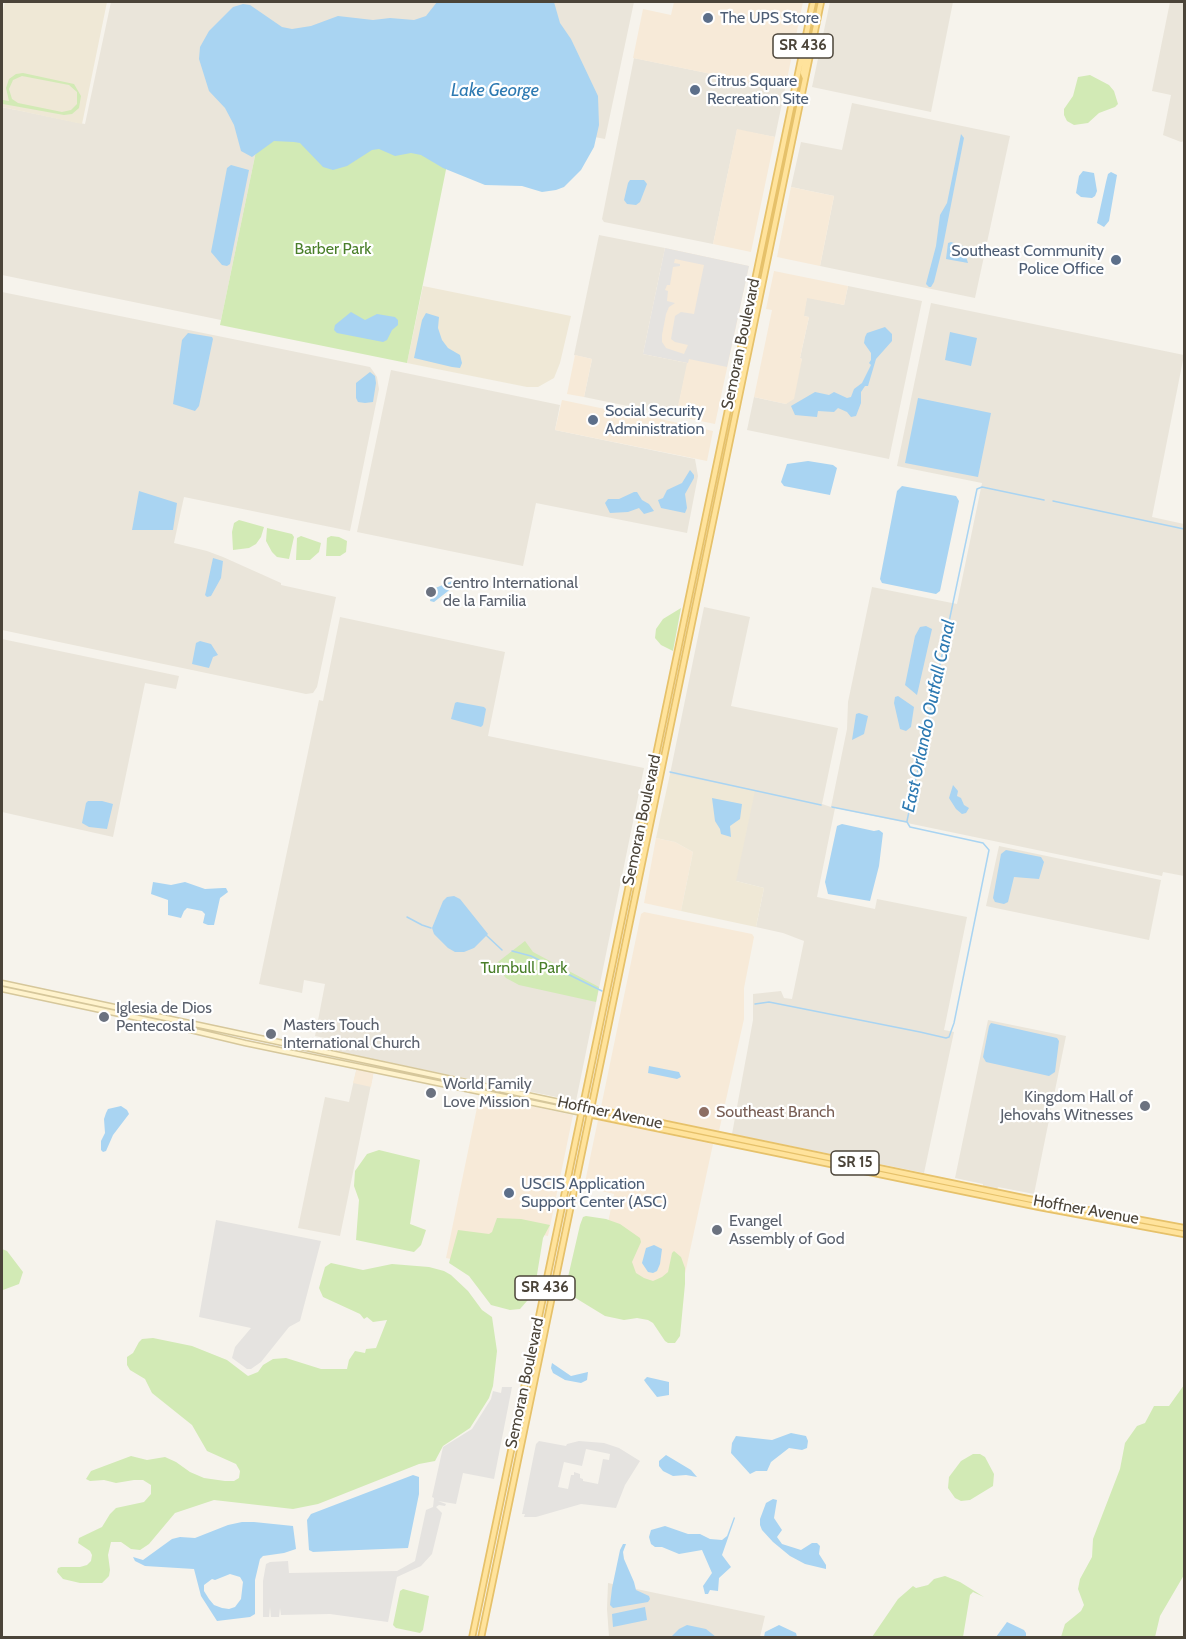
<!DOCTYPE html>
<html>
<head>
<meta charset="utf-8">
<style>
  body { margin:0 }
  #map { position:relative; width:1186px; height:1639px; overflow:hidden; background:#f6f3ec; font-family:Cabin,sans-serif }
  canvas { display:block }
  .frame { position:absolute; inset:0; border:3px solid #4b4439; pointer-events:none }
</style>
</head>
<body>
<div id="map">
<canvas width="1186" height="1639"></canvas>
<div class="frame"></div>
</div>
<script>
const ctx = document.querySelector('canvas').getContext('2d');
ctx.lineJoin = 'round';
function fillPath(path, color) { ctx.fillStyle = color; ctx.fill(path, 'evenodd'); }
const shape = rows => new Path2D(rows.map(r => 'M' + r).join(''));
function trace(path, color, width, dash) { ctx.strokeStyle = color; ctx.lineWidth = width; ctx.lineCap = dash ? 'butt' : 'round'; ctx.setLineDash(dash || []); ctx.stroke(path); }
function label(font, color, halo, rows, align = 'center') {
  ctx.font = font + ' Cabin,sans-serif'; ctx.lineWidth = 4.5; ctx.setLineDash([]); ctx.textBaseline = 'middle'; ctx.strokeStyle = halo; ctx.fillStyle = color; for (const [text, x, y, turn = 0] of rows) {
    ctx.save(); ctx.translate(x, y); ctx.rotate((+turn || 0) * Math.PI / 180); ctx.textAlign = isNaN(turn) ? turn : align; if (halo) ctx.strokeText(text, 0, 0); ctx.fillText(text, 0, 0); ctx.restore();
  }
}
const residential = shape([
  [111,2,634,2,605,139,272,74,221,320,2,275,2,107,85,124],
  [830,2,953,2,931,112,812,87],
  [1170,2,1184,2,1184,141,1181,142,1163,135,1171,95,1152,91],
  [634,58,785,89,775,137,737,130,713,244,604,222,602,219],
  [852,103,1010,136,975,298,820,266,834,196,791,187,801,142,842,150],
  [599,235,665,248,643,354,688,363,676,416,584,397,592,359,574,355],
  [848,286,922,301,889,459,747,430,754,397,786,404,802,359,800,358,809,317,803,316,807,297,844,305],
  [2,292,370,367,373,371,377,377,379,389,350,531,184,497,174,543,207,551,223,557,281,583,281,585,336,597,317,687,313,693,306,694,2,630],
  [931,303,1184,355,1152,517,1184,524,1184,876,1163,872,1162,876,835,808,817,897,875,909,877,899,967,917,944,1030,954,1032,924,1173,732,1134,753,1020,753,994,781,991,784,998,792,999,804,941,783,933,756,927,764,888,736,881,670,774,704,607,750,617,731,706,838,728,822,804,831,807,847,729,848,702,872,587,957,604,982,483,897,466],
  [391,370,560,405,555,430,695,459,698,476,687,533,536,503,523,566,357,532],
  [340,617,505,652,488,736,644,768,576,1101,334,1051,336,1040,315,1036,325,984,304,980,302,993,259,984,319,700,323,701],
  [2,639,179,676,176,689,145,683,113,837,2,812],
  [999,846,1161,880,1149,940,986,906],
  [988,1020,1066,1036,1034,1194,998,1187,997,1190,983,1188,983,1184,955,1178],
  [357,1067,374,1070,340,1236,298,1228,325,1097,349,1102],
  [608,1583,765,1616,760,1637,609,1637,607,1609]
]);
const commercial = shape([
  [674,2,803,2,785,89,633,58,643,9,671,15],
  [737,129,775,137,751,252,713,244],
  [791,187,834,196,820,266,777,257],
  [665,248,749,266,715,424,676,416,687,363,643,354],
  [774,271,848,286,844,305,807,298,804,316,809,317,800,358,802,359,794,399,786,404,754,397,772,310,766,309],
  [575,355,592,359,584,397,567,394],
  [562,400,629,414,630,412,713,431,707,461,555,430],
  [656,838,675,842,693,852,681,911,644,903],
  [644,912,752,934,754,937,744,988,744,1019,719,1131,601,1107,641,914],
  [357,1067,374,1070,371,1087,353,1083],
  [480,1093,498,1096,498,1099,573,1115,548,1236,497,1225,488,1267,446,1258],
  [598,1120,713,1144,678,1306,594,1289,614,1194,584,1187]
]);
const education = shape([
  [5,2,107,2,82,124,2,107,2,14],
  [423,286,571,316,560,363,554,378,538,387,527,387,407,363],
  [670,774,755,791,736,881,764,888,756,927,681,911,693,852,675,842,656,838]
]);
const green = shape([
  [23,73,74,84,81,96,79,108,72,114,64,115,3,104,3,100,9,101,6,88,9,79,16,74],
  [22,76,69,85,77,92,77,104,71,110,62,112,18,103,12,99,9,89,13,80],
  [272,74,458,110,407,363,220,325],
  [1090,75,1109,85,1114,91,1118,104,1115,107,1099,113,1088,123,1074,125,1067,121,1064,115,1064,109,1073,96,1078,77],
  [239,520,264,527,261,537,256,544,249,548,233,550,232,532,234,523],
  [267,528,292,534,294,537,289,559,277,557,272,552,266,541],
  [301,536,321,543,319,552,310,560,296,560,297,538],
  [331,536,339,537,347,541,346,552,340,556,326,556,327,538],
  [681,608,673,651,661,645,655,638,656,629,663,619],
  [525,941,533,952,599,987,596,1002,519,985,506,978,494,965],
  [379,1150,420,1160,410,1224,426,1230,421,1245,414,1252,356,1240,359,1200,354,1186,355,1171,367,1154],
  [586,1216,606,1219,620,1224,640,1238,641,1242,632,1262,636,1273,644,1278,653,1281,662,1277,668,1272,672,1253,674,1251,681,1257,685,1268,685,1284,680,1336,675,1343,668,1343,665,1341,653,1323,648,1320,637,1318,624,1320,605,1316,569,1294,568,1277,580,1225,583,1217],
  [497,1218,521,1219,550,1225,543,1238,534,1293,520,1309,510,1310,491,1305,469,1276,449,1263,458,1230,489,1234,492,1232],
  [2,1249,7,1251,23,1272,19,1284,3,1290,2,1290],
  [331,1263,363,1270,392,1264,429,1267,444,1271,451,1275,468,1291,482,1310,492,1317,497,1351,493,1386,489,1398,470,1428,443,1446,435,1461,419,1464,318,1504,293,1509,214,1500,175,1513,149,1544,140,1550,131,1549,121,1542,111,1542,108,1555,110,1570,109,1576,102,1583,80,1583,63,1579,57,1572,58,1568,61,1567,80,1567,87,1565,91,1561,92,1555,90,1551,78,1543,79,1538,102,1527,110,1514,116,1508,144,1502,151,1494,151,1485,143,1480,134,1480,116,1483,104,1480,90,1481,86,1479,91,1471,131,1456,147,1460,165,1457,176,1462,190,1472,204,1478,225,1481,234,1481,239,1478,240,1471,236,1464,207,1451,192,1425,152,1393,145,1379,130,1370,127,1365,127,1357,133,1353,139,1342,142,1339,153,1338,192,1346,227,1360,248,1376,258,1372,263,1365,273,1359,286,1358,321,1369,347,1369,349,1360,355,1351,365,1353,366,1349,376,1348,387,1320,373,1322,367,1317,364,1319,360,1314,323,1297,319,1288,325,1267],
  [1184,1385,1184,1575,1160,1616,1155,1637,1061,1637,1065,1624,1081,1611,1084,1605,1078,1589,1080,1579,1092,1557,1093,1539,1120,1469,1125,1443,1137,1426,1145,1423,1154,1406,1169,1406],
  [973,1454,980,1454,985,1457,994,1474,993,1486,970,1500,961,1501,955,1498,948,1488,949,1477,961,1461],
  [945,1576,960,1582,984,1597,973,1592,970,1595,963,1637,872,1637,898,1599,913,1586,916,1588,928,1585,934,1579],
  [403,1589,429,1596,423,1630,420,1633,396,1628,393,1625,400,1591]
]);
const parking = shape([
  [665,248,749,266,727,367,689,359,688,363,643,354],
  [675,259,704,265,694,314,681,312,675,316,671,339,675,342,688,345,684,354,666,348,662,342,662,335,666,314,669,307,675,303,667,301,668,291,665,290,667,285,670,285,673,267,680,266,680,264,674,263],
  [216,1220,321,1241,300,1321,289,1327,261,1362,251,1369,247,1369,232,1358,235,1347,251,1328,199,1317],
  [502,1387,512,1387,494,1479,463,1473,456,1504,438,1501,446,1504,445,1506,439,1505,436,1507,442,1513,432,1554,421,1566,397,1577,388,1622,330,1614,281,1615,280,1608,279,1617,271,1617,270,1607,269,1617,263,1617,263,1581,266,1564,270,1562,288,1561,289,1573,397,1571,415,1561,426,1510,433,1507,434,1498,432,1497,443,1447,472,1429,491,1399,493,1391,501,1393],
  [539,1441,566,1446,567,1444,579,1441,604,1443,619,1448,640,1461,625,1485,616,1508,581,1504,536,1517,524,1517,525,1514,522,1514,536,1444],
  [586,1449,610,1454,609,1460,603,1459,598,1484,583,1481,583,1479,580,1478,580,1474,574,1472,574,1475,571,1475,568,1489,558,1487,564,1462,582,1466]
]);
const water = shape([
  [437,2,554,2,560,23,571,39,598,96,599,125,594,147,581,170,564,187,556,190,542,192,522,186,485,185,443,168,421,155,411,153,395,156,379,149,372,150,347,166,333,170,323,167,300,143,294,142,274,141,252,157,241,151,234,125,225,108,209,91,199,59,200,47,209,31,233,7,243,4,250,5,282,27,292,29,311,26,338,16,373,20,390,18,414,20,426,16],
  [961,134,964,138,943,246,934,282,931,287,929,287,926,284,927,280,936,246,940,215,947,203],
  [231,165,249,170,230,264,227,266,222,265,211,252,227,168],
  [1083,171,1094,173,1097,191,1095,196,1092,198,1081,197,1076,193,1079,176],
  [1111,172,1117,175,1109,221,1104,227,1097,223,1106,182,1108,174],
  [630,180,644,180,647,184,640,202,636,205,627,204,624,200,628,183],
  [951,242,963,246,968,263,946,259,948,243],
  [351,312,365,320,377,314,395,317,398,320,398,325,392,330,387,340,383,342,337,333,334,330,335,325],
  [426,313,439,317,438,328,442,340,448,348,460,355,462,363,460,368,452,367,414,358,422,320],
  [885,327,892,334,892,341,876,359,868,386,865,386,861,392,861,403,856,416,851,417,847,412,838,408,834,412,818,411,817,417,795,415,791,406,815,392,829,395,834,392,847,398,851,397,854,389,862,383,871,365,869,363,871,360,871,353,864,343,865,337,867,333],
  [950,332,977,338,971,366,945,360],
  [188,333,212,337,213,339,199,406,195,411,173,404,182,340],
  [370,372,375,376,376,383,373,402,365,403,358,402,356,398,356,383],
  [918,398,991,413,978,477,905,463],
  [808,461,833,465,837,468,830,495,784,486,781,482,787,464],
  [690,470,694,475,694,478,685,494,687,508,685,513,661,508,658,500,663,498,667,490,682,483],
  [902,486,956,496,959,501,940,591,936,594,882,583,880,579,897,491],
  [139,491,177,503,173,530,132,530],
  [634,492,637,492,642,500,649,504,654,511,644,514,639,508,628,512,610,513,605,503,608,499,619,499],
  [213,558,223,561,221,578,211,596,207,597,205,595,206,591],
  [452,581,456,583,452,588,434,602,430,601,433,589],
  [926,626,932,629,917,695,905,685,915,636,920,627],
  [200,641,211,644,218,655,213,657,209,668,192,664,196,643],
  [898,696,914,707,911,727,906,731,900,729,894,703,895,697],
  [457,702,484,707,486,709,483,725,481,727,451,719,455,703],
  [859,713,868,716,864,734,852,740,856,714],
  [953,785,958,791,957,796,961,798,964,805,969,808,966,813,962,814,956,809,949,798],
  [712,798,742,804,740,819,730,826,731,837,721,834,720,829,715,821],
  [88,801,102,801,113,804,107,829,89,827,82,823,86,803],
  [842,824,874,831,879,830,883,833,879,866,870,901,828,894,825,882,837,826],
  [1006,850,1041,857,1044,862,1039,879,1014,877,1008,902,1004,904,995,902,993,898,1001,854],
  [153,882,171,885,185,882,205,889,223,888,226,888,228,892,220,898,214,925,208,925,203,923,205,914,202,911,187,908,184,911,181,918,168,915,168,900,151,894],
  [454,896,460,899,488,934,474,948,464,952,455,952,448,948,434,934,432,928,443,901,447,897],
  [991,1023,1057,1038,1059,1041,1055,1072,1049,1076,986,1062,983,1057,989,1026],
  [649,1066,679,1072,681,1077,677,1079,648,1073],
  [121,1106,127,1110,129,1114,113,1135,106,1151,103,1152,101,1150,101,1141,105,1133,104,1119,106,1113,108,1109],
  [654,1245,662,1249,660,1264,657,1271,653,1273,648,1272,642,1263,646,1248],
  [552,1363,571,1376,588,1372,587,1380,581,1383,565,1380,553,1373,551,1368],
  [647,1377,669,1382,669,1395,657,1397,646,1383,644,1380],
  [791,1433,806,1436,808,1441,807,1448,802,1450,789,1448,771,1462,767,1471,756,1471,750,1474,731,1453,732,1443,736,1436,772,1440],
  [666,1455,691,1470,697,1477,686,1475,673,1476,663,1471,659,1466,659,1461],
  [413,1475,419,1477,419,1494,408,1548,334,1551,313,1552,309,1550,307,1520,311,1514],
  [773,1499,777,1500,774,1518,782,1530,777,1537,782,1544,801,1550,812,1543,817,1543,820,1546,819,1554,826,1565,826,1569,805,1564,790,1556,773,1542,762,1530,760,1525,760,1519,766,1503],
  [734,1517,735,1518,722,1555,731,1567,719,1578,718,1591,710,1590,708,1594,705,1594,703,1586,712,1573,702,1550,679,1554,662,1547,655,1547,651,1544,649,1537,651,1530,665,1526,688,1534,700,1534,710,1539,722,1540,727,1536],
  [242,1522,254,1522,293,1526,296,1549,284,1553,263,1556,260,1559,255,1580,255,1614,250,1617,217,1621,201,1596,194,1569,145,1566,135,1561,133,1557,143,1560,172,1539,180,1537,195,1538,228,1525],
  [230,1574,240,1577,243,1582,241,1599,235,1607,229,1609,222,1608,214,1605,209,1599,204,1591,204,1585,212,1579,215,1580],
  [623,1544,626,1544,623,1552,624,1559,634,1582,636,1590,649,1596,650,1599,648,1602,613,1608,610,1605,612,1588,620,1550],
  [645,1607,647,1620,613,1627,612,1614],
  [1007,1622,1024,1630,1026,1633,1026,1637,996,1637],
  [687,1625,706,1629,716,1637,671,1637,679,1629],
  [779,1625,796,1633,797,1637,764,1637,765,1632]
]);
const stream = shape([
  [1053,501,1184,529],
  [670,772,821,805],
  [832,807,907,822],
  [907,821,977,489,982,487,1044,500],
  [407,917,422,925,431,928],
  [486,935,502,950],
  [512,951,531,956,602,991],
  [755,1004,769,1002,920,1032,946,1038,949,1037,954,1023,989,850,983,843,910,827,907,822]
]);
const secondary = shape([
  [2,983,583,1107],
  [2,989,157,1022,245,1043,582,1113]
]);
const primary = shape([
  [803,50,806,57,803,73,805,78],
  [589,1108,1028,1199,1184,1228],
  [588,1114,1039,1207,1184,1234],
  [472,1638,813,2],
  [481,1638,821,2]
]);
const markers = [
  [708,18,6,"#5c6f8a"],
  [695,90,6,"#5c6f8a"],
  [1116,260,6,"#5c6f8a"],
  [593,420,6,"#5c6f8a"],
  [431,592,6,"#6b7280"],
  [104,1017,6,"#6b7280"],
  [271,1034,6,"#6b7280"],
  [431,1093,6,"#6b7280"],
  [1145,1106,6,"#6b7280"],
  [704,1112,6,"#8d6e63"],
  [509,1193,6,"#5c6f8a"],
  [717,1230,6,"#6b7280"]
];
const shields = [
  [803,46,60],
  [855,1163,48],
  [545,1288,60]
];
const shieldNames = [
  ["SR 436",803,46],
  ["SR 15",855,1163],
  ["SR 436",545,1288]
];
const serviceNames = [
  ["The UPS Store",720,18],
  ["Citrus Square",707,81],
  ["Recreation Site",707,99],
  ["Southeast Community",1104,251,"right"],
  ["Police Office",1104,269,"right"],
  ["Social Security",605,411],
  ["Administration",605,429],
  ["USCIS Application",521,1184],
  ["Support Center (ASC)",521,1202]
];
const parkNames = [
  ["Barber Park",333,249],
  ["Turnbull Park",524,968]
];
const streetNames = [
  ["Semoran Boulevard",741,344,-78],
  ["Semoran Boulevard",642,820,-78],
  ["Hoffner Avenue",610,1113,12],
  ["Hoffner Avenue",1086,1210,10],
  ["Semoran Boulevard",525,1383,-78]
];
const worshipNames = [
  ["Centro International",443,583],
  ["de la Familia",443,601],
  ["Iglesia de Dios",116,1008],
  ["Pentecostal",116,1026],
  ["Masters Touch",283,1025],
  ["International Church",283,1043],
  ["World Family",443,1084],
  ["Love Mission",443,1102],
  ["Kingdom Hall of",1133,1097,"right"],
  ["Jehovahs Witnesses",1133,1115,"right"],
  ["Evangel",729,1221],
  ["Assembly of God",729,1239]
];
const educationNames = [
  ["Southeast Branch",716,1112]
];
const waterNames = [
  ["Lake George",495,91],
  ["East Orlando Outfall Canal",929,716,-78]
];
fillPath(residential, '#eae5da');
fillPath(commercial, '#f7ead8');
fillPath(education, '#efe8d6');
fillPath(green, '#d2eab5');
fillPath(parking, '#e5e3e0');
fillPath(water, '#a9d4f2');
trace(stream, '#a9d4f2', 1.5);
trace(secondary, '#d6c79b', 7);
trace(primary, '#e6c16a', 8);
trace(secondary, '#fff3cd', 4);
trace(primary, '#ffe39c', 4.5);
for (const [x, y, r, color] of markers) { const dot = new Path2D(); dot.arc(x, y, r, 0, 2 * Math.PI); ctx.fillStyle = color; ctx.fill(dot); trace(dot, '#fff', 2); }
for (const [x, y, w] of shields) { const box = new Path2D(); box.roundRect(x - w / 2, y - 12, w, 24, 4.5); ctx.fillStyle = '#fff'; ctx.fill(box); trace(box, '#4b4439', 1.5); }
label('bold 15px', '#4b4439', null, shieldNames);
label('16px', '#4e5e75', '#fff', serviceNames, 'left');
label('16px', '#4a7f2a', '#fff', parkNames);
label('16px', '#4b4439', '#fff', streetNames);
label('16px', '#5b616d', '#fff', worshipNames, 'left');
label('16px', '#785e54', '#fff', educationNames, 'left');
label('italic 18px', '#2e7ab2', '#fff', waterNames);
</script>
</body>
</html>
